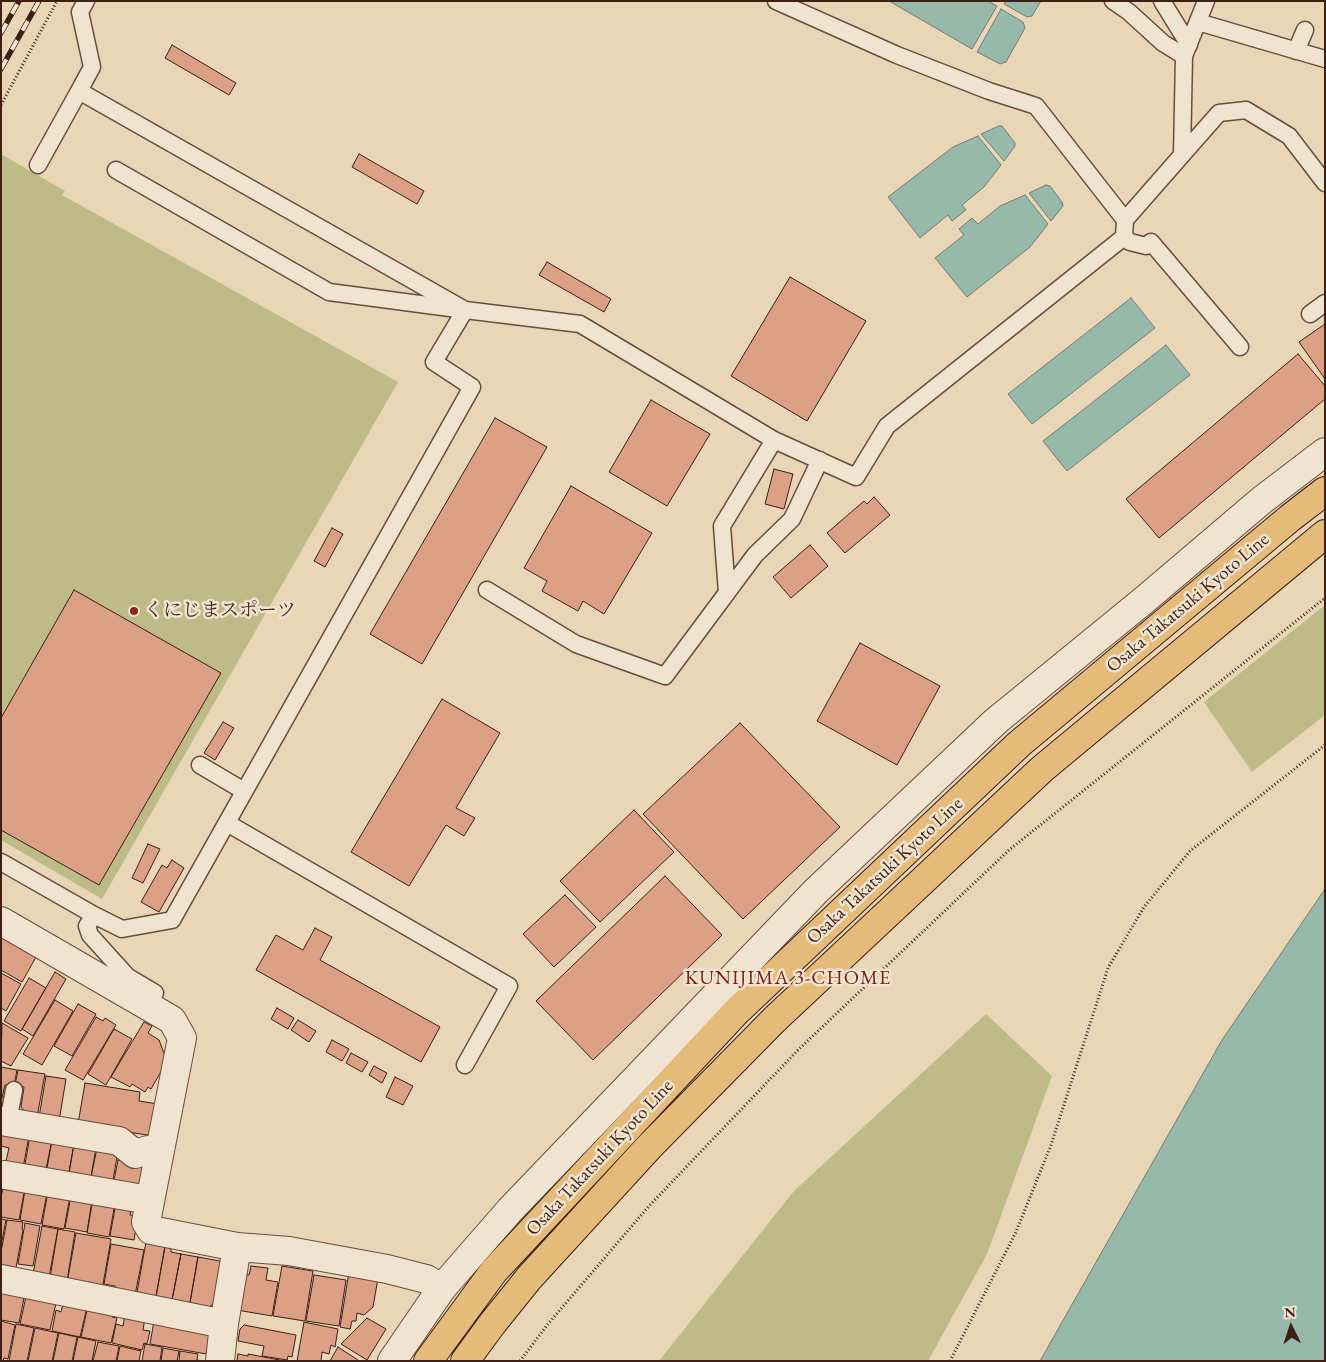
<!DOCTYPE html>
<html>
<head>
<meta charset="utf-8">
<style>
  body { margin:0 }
  #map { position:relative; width:1326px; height:1362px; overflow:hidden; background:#e8d6b6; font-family:"EB Garamond",serif }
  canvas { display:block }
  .frame { position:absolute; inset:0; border:2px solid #3d1f13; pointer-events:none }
  .north { position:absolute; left:1266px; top:1302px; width:50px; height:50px; -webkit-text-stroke:4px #f0e4d0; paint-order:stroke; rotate:356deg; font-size:14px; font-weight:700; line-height:20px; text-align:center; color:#3d1f13 }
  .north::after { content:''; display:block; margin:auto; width:18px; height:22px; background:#3d1f13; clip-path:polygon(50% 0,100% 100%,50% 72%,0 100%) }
</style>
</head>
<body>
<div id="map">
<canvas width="1326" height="1362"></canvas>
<div class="frame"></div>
<div class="north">N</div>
</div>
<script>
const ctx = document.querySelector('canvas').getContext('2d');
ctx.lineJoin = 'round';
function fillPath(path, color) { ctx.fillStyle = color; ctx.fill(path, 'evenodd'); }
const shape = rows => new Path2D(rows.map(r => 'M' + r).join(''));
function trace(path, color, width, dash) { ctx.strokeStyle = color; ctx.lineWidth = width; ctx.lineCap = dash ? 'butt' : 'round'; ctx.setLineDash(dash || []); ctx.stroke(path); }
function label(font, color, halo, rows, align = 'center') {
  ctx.font = font + ' "EB Garamond","Noto Serif JP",serif'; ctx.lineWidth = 5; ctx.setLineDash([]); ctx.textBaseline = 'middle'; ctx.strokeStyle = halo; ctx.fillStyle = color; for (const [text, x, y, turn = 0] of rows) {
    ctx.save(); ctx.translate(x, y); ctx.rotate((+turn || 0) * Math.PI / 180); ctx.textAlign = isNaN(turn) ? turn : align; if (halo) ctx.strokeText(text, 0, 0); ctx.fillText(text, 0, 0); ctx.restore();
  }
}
const green = shape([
  [1,154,65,191,62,195,398,382,102,899,1,840],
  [1325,605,1325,715,1252,772,1204,702],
  [986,1014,1052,1076,987,1254,928,1361,659,1361,794,1191]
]);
const water = shape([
  [889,1,988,1,997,6,972,49,889,1],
  [1006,1,1041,1,1032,16,1027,17,1004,4,1006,1],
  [1001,9,1023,22,1025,28,1006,62,1000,64,977,52,1001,9],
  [999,126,1002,126,1015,143,1015,146,1004,161,981,134,999,126],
  [978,136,1001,165,984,187,962,205,966,210,952,221,948,215,920,238,888,197,953,147,978,136],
  [1046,185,1050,186,1062,202,1063,206,1051,221,1029,193,1046,185],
  [1025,195,1048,224,1030,247,967,297,935,258,964,235,959,229,972,218,978,224,1000,206,1025,195],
  [1131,298,1155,328,1032,424,1008,394,1131,298],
  [1166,345,1190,375,1067,471,1043,441,1166,345],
  [1325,889,1325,1361,1040,1361,1222,1040,1325,889]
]);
const building = shape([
  [172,45,236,83,229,95,165,58,172,45],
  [359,154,424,191,417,204,352,167,359,154],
  [547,262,611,299,604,312,539,275,547,262],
  [790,277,866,321,807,421,731,376,790,277],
  [1325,324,1325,379,1299,342,1325,324],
  [1298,354,1325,386,1325,399,1159,538,1126,499,1298,354],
  [651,400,710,434,667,506,609,472,651,400],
  [495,418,547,447,422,664,370,634,495,418],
  [774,469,793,474,784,509,765,504,774,469],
  [571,486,652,533,604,614,583,601,578,611,542,591,547,581,524,568,571,486],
  [874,497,890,515,845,553,827,533,864,501,867,504,874,497],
  [332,528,343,534,325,567,314,561,332,528],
  [810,545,828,566,791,598,773,577,810,545],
  [74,590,221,673,99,885,1,830,1,718,74,590],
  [860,643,940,686,897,765,817,721,860,643],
  [442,699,500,733,456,808,475,818,464,836,446,825,409,886,351,852,442,699],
  [223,722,234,728,215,760,204,753,223,722],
  [740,723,840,827,743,919,643,814,740,723],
  [634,810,674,852,600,922,560,881,634,810],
  [148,844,160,849,143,883,132,878,148,844],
  [172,860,184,868,159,912,141,902,162,865,167,868,172,860],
  [665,876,722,935,593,1060,536,1001,665,876],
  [565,895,596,927,554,967,523,934,565,895],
  [315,928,332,937,320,960,440,1027,421,1062,256,970,276,935,303,950,315,928],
  [1,936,36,957,22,982,1,970,1,936],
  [55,972,66,979,33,1036,22,1029,55,972],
  [1,973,21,984,6,1011,1,1008,1,973],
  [29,978,46,988,21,1031,4,1021,29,978],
  [55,1000,73,1011,42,1065,23,1054,55,1000],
  [78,1004,96,1014,72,1056,54,1046,78,1004],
  [277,1008,294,1018,288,1029,271,1019,277,1008],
  [96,1017,103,1021,105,1018,116,1025,83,1080,65,1070,96,1017],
  [298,1020,316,1031,309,1042,291,1030,298,1020],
  [144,1022,152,1026,148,1033,159,1040,167,1061,151,1089,148,1087,145,1092,132,1084,130,1087,111,1077,144,1022],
  [2,1023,28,1038,11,1066,1,1061,2,1023],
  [114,1029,132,1039,106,1085,88,1074,114,1029],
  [332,1040,349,1049,342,1061,326,1052,332,1040],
  [351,1053,368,1062,362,1072,346,1063,351,1053],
  [374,1066,387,1073,382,1083,369,1075,374,1066],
  [1,1067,17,1070,14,1086,5,1085,1,1102,1,1067],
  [18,1070,45,1074,37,1117,27,1115,21,1107,24,1087,15,1085,18,1070],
  [46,1076,66,1079,59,1121,39,1117,46,1076],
  [395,1077,413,1086,403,1105,386,1097,395,1077],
  [85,1083,140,1092,139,1101,158,1104,153,1136,78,1124,85,1083],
  [1,1131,29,1136,23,1168,5,1165,9,1148,1,1146,1,1131],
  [30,1136,52,1140,45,1174,24,1170,30,1136],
  [52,1140,74,1144,68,1178,46,1174,52,1140],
  [74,1144,96,1148,90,1182,68,1178,74,1144],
  [97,1148,118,1151,112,1186,90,1182,97,1148],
  [118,1160,148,1165,146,1181,134,1188,113,1185,118,1160],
  [4,1184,25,1188,19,1220,1,1217,1,1197,4,1184],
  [25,1190,47,1193,41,1224,20,1220,25,1190],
  [48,1192,70,1196,64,1229,42,1225,48,1192],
  [71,1196,92,1200,87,1232,65,1228,71,1196],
  [93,1199,115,1203,109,1237,87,1233,93,1199],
  [116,1203,132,1206,130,1215,138,1216,134,1240,110,1236,116,1203],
  [1,1219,6,1220,1,1246,1,1219],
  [7,1220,23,1222,22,1229,23,1230,15,1273,1,1271,1,1252,7,1220],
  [25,1223,40,1226,33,1266,18,1264,25,1223],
  [42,1226,58,1229,49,1277,33,1274,42,1226],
  [58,1229,75,1232,67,1281,50,1278,58,1229],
  [76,1233,111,1239,102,1290,67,1283,76,1233],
  [146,1242,165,1246,155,1302,136,1298,146,1242],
  [111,1244,144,1250,135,1295,114,1291,115,1286,104,1284,111,1244],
  [165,1247,171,1248,171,1252,181,1254,171,1305,155,1302,165,1247],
  [181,1254,198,1257,189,1308,171,1305,181,1254],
  [198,1257,220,1261,220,1266,213,1305,211,1305,210,1311,189,1308,198,1257],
  [251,1266,268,1268,266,1280,278,1282,272,1316,237,1310,244,1274,249,1275,251,1266],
  [282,1266,313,1271,305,1321,273,1316,282,1266],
  [349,1272,378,1278,373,1307,364,1315,357,1313,356,1321,352,1321,350,1329,340,1327,349,1272],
  [314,1275,346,1280,339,1326,306,1321,314,1275],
  [27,1292,56,1303,50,1330,20,1324,27,1292],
  [1,1293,24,1298,19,1323,1,1320,1,1293],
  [64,1299,88,1303,80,1337,52,1331,56,1310,61,1312,64,1299],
  [88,1306,113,1314,112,1317,117,1318,111,1343,81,1337,88,1306],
  [125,1314,145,1318,143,1330,150,1331,147,1344,144,1343,142,1350,112,1343,116,1324,123,1326,125,1314],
  [367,1318,386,1329,367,1360,341,1344,367,1318],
  [1,1321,15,1325,8,1359,4,1358,3,1361,1,1361,1,1321],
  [154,1321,207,1330,215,1338,212,1355,150,1344,154,1321],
  [304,1322,338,1329,335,1347,331,1345,329,1354,322,1352,321,1361,297,1361,304,1322],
  [16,1324,34,1328,27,1361,9,1361,16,1324],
  [244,1325,296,1335,292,1357,288,1356,287,1360,262,1356,264,1346,238,1341,240,1329,244,1325],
  [35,1328,58,1333,52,1361,28,1361,35,1328],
  [59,1333,77,1337,72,1361,53,1361,59,1333],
  [78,1337,96,1341,92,1361,73,1361,78,1337],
  [98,1342,119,1346,116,1361,93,1361,98,1342],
  [145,1344,162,1347,160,1361,142,1361,145,1344],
  [120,1346,141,1351,139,1361,117,1361,120,1346],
  [338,1347,358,1360,357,1361,330,1361,338,1347],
  [163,1348,179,1351,177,1361,161,1361,163,1348],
  [180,1351,198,1354,197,1360,203,1361,179,1361,180,1351],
  [238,1354,248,1356,248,1354,285,1361,237,1361,238,1354]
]);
const path = shape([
  [1,105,57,1],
  [520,1361,548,1324,649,1206,798,1050,1009,850,1325,598],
  [950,1361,1016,1232,1051,1145,1108,968,1144,907,1190,851,1325,745]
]);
const service = shape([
  [776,1,897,55,989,91,1036,106,1125,220,1182,155,1184,56,1206,1],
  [1113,1,1129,12,1163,43,1184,56],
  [1162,1,1189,45],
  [1198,22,1325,59],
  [1296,51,1305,30],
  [79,91,92,67,80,12,86,1],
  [1182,155,1219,113,1246,110,1289,136,1325,183],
  [38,165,79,91,465,310,580,324,774,440,856,477,887,426,1124,237,1125,220],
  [1124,237,1130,242,1146,246,1151,242,1240,347],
  [1310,314,1325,303],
  [487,590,576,644,665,676,755,555,792,519,820,460],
  [727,593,722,526,774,440],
  [200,765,244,791],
  [227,823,509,986,465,1065],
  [1,862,94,915,122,929,172,920,472,387,434,362,465,310,329,292,116,170],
  [94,915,87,926,90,935,128,977,155,993,147,1006],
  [8,1122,14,1090]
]);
const minor = shape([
  [1,921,172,1020,182,1038,146,1222,151,1230,237,1247,289,1251,387,1269,426,1279,442,1288],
  [1,1121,119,1141,135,1154,148,1150,159,1152],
  [5,1175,149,1200],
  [1,1279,224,1324],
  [220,1361,224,1324,237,1247]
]);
const tertiary = shape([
  [392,1361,442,1288,510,1210,816,891,996,721,1143,601,1262,500,1325,452]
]);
const primary = shape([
  [428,1361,494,1271,737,1011,1019,744,1290,518,1325,491],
  [465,1361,492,1324,529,1278,649,1147,775,1019,1042,769,1325,534]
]);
const rail = shape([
  [1,33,19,1],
  [1,69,39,1]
]);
const markers = [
  [134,611,5,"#8f2418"]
];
const streetNames = [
  ["Osaka Takatsuki Kyoto Line",1188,603,-40],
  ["Osaka Takatsuki Kyoto Line",885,871,-43],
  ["Osaka Takatsuki Kyoto Line",600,1158,-47]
];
const poiNames = [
  ["くにじまスポーツ",144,611]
];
const neighbourhoodNames = [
  ["KUNIJIMA 3-CHOME",788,979]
];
fillPath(green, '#bdbc89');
fillPath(water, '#97b9ac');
trace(water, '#737b6f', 1);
fillPath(building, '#dba086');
trace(building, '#3d1f13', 1);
trace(service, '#684d3c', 19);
trace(minor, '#684d3c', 30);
trace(tertiary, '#684d3c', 30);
trace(primary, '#3d1f13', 30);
trace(path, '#3d1f13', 3, [1, 2.5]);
trace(service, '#f0e4d0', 16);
trace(minor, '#f0e4d0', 28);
trace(tertiary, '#f0e4d0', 28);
trace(primary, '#e4bb7b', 28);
trace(rail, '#3d1f13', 5.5);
trace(rail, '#f0e4d0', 4, [11]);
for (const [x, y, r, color] of markers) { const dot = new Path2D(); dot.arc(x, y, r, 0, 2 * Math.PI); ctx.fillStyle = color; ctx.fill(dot); trace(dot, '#f0e4d0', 2); }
label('19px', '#3d1f13', '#f0e4d0', streetNames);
label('19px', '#3d1f13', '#f0e4d0', poiNames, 'left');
ctx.letterSpacing = '1px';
label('20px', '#7a1f14', '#f0e4d0', neighbourhoodNames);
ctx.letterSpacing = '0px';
</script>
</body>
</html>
